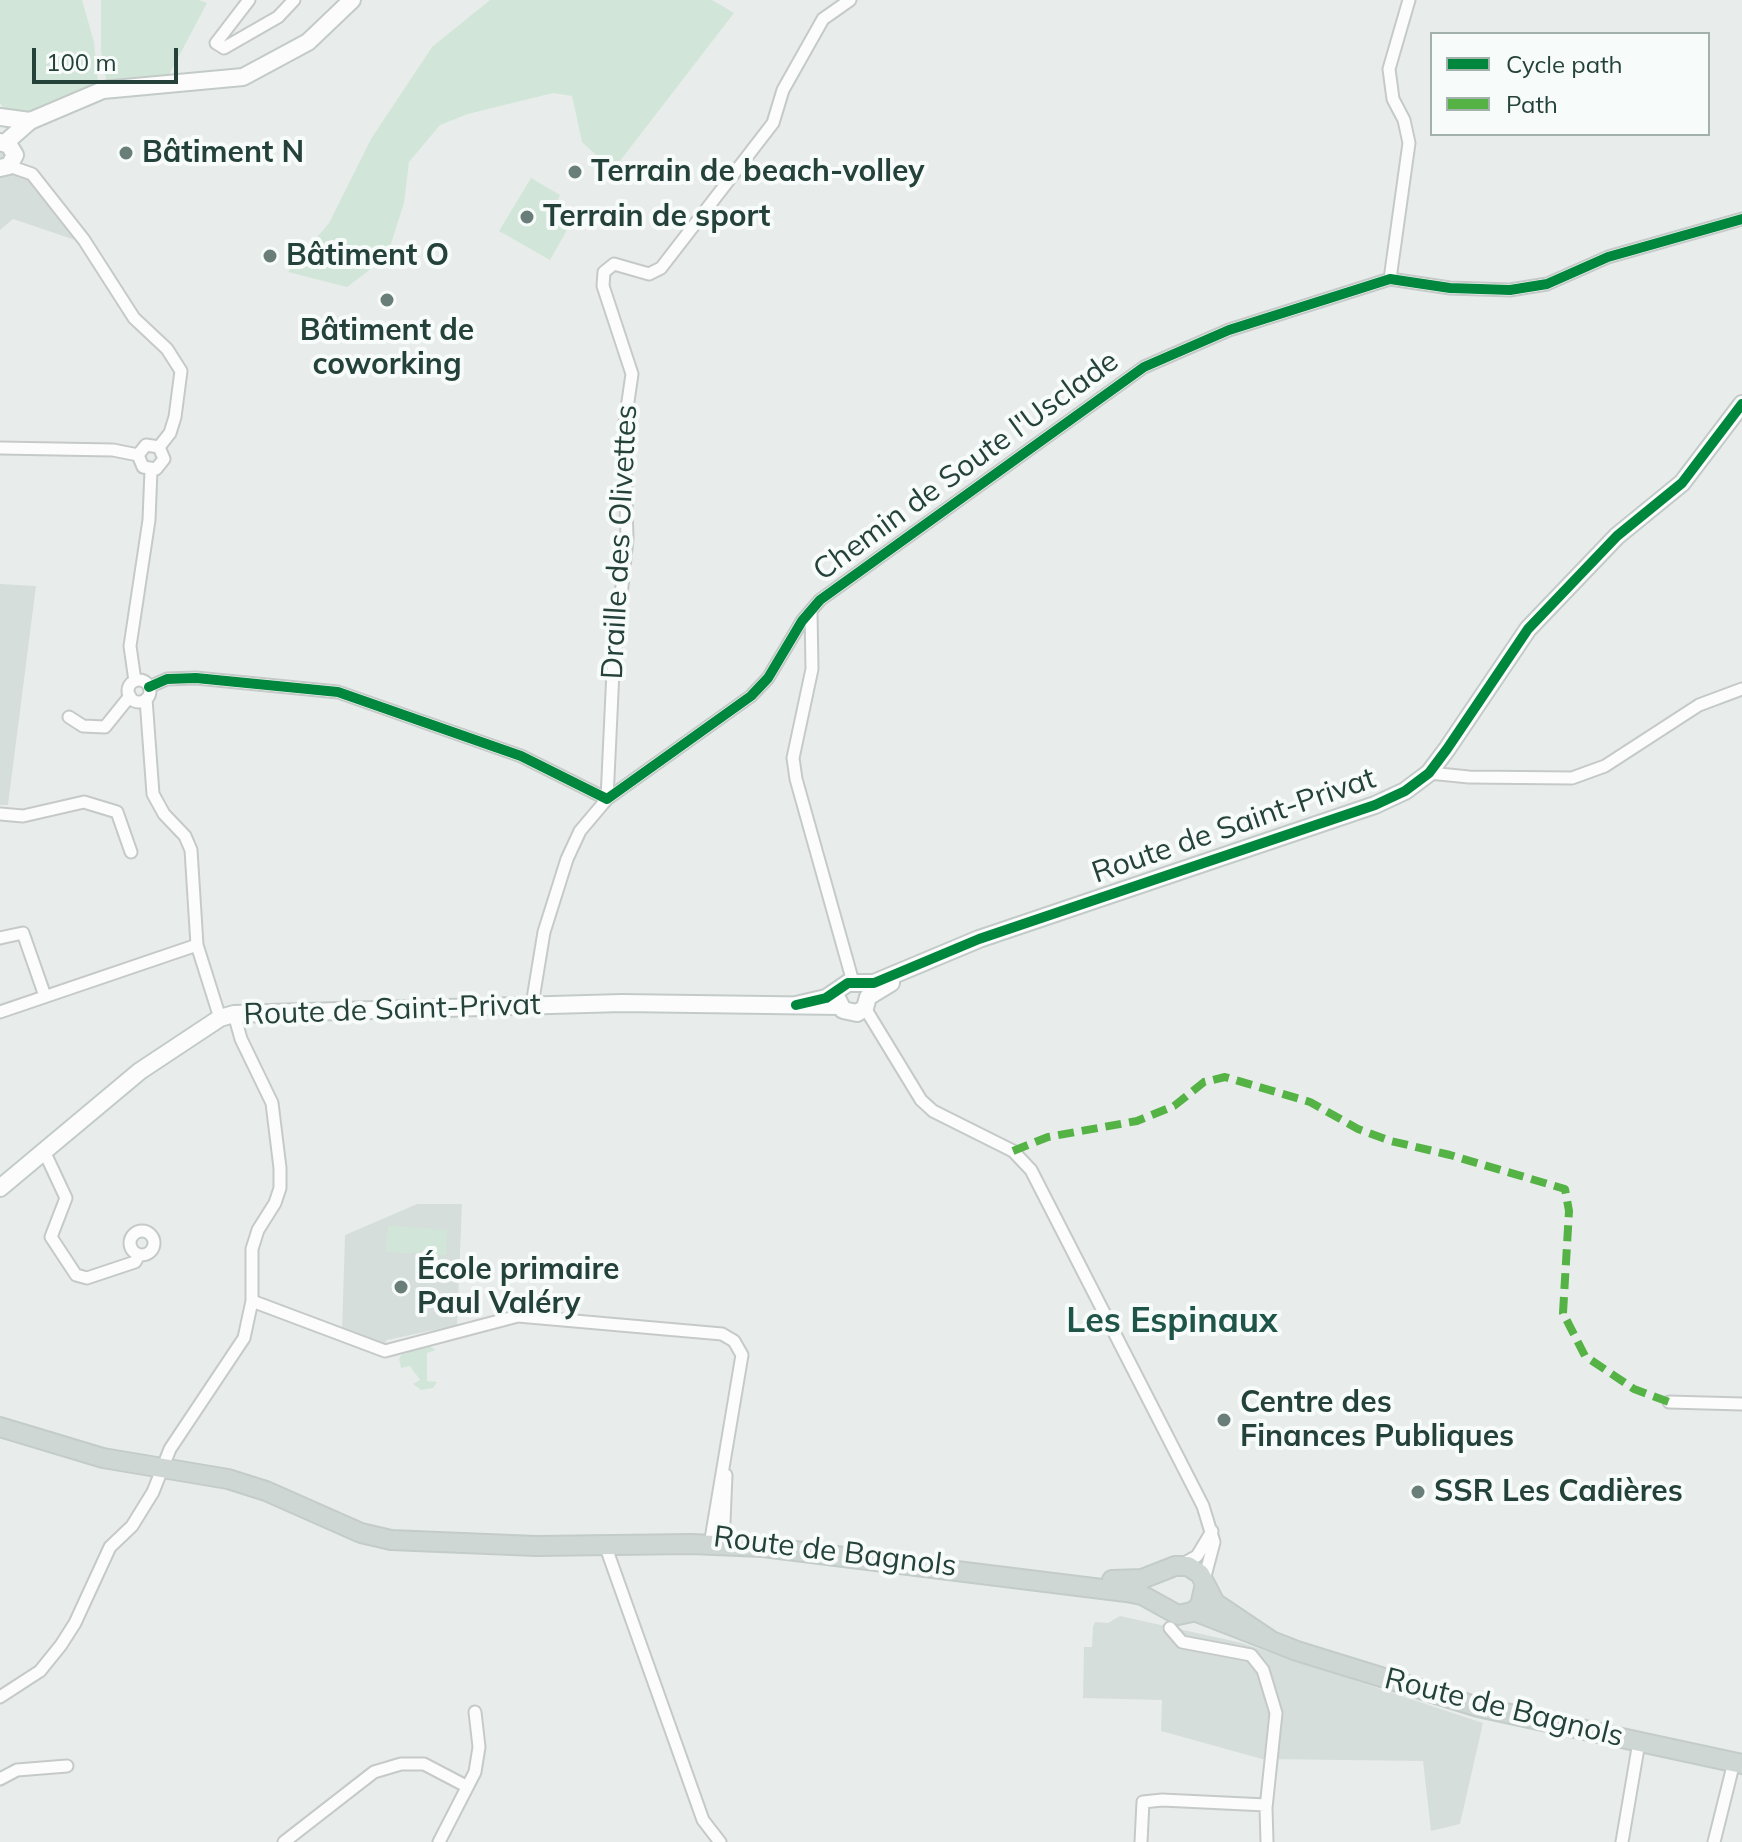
<!DOCTYPE html>
<html>
<head>
<meta charset="utf-8">
<style>
  body { margin:0 }
  #map { position:relative; width:1742px; height:1842px; overflow:hidden; background:#e8edeb; font-family:Mulish,sans-serif }
  canvas { display:block }
  .legend { position:absolute; left:1430px; top:32px; width:280px; height:104px; box-sizing:border-box; background:#f7fbf9; border:2px solid #a3b1ad; margin:0; padding:10px 14px; list-style:none; font-size:24px; color:#24423a }
  .legend li { display:flex; align-items:center; gap:16px; height:40px }
  .legend b { width:40px; border:2px solid #a3b1ad }
  .scale { position:absolute; left:32px; top:48px; width:146px; height:36px; box-sizing:border-box; border:4px solid #24423a; border-top:0; padding-left:10px; font-size:24px; line-height:28px; white-space:nowrap; color:#24423a; -webkit-text-stroke:6px #f7fbf9; paint-order:stroke }
</style>
</head>
<body>
<div id="map">
<canvas width="1742" height="1842"></canvas>
<ul class="legend">
<li><b style="height:10px;background:#00873e"></b>Cycle path</li>
<li><b style="height:10px;background:#55b346"></b>Path</li>
</ul>
<div class="scale">100 m</div>
</div>
<script>
const ctx = document.querySelector('canvas').getContext('2d');
ctx.lineJoin = 'round';
function fillPath(path, color) { ctx.fillStyle = color; ctx.fill(path, 'evenodd'); }
const shape = rows => new Path2D(rows.map(r => 'M' + r).join(''));
function trace(path, color, width, dash) { ctx.strokeStyle = color; ctx.lineWidth = width; ctx.lineCap = dash ? 'butt' : 'round'; ctx.setLineDash(dash || []); ctx.stroke(path); }
function label(font, color, halo, rows, align = 'center') {
  ctx.font = font + ' Mulish,sans-serif'; ctx.lineWidth = 8; ctx.setLineDash([]); ctx.textBaseline = 'middle'; ctx.strokeStyle = halo; ctx.fillStyle = color; for (const [text, x, y, turn = 0] of rows) {
    ctx.save(); ctx.translate(x, y); ctx.rotate((+turn || 0) * Math.PI / 180); ctx.textAlign = isNaN(turn) ? turn : align; if (halo) ctx.strokeText(text, 0, 0); ctx.fillText(text, 0, 0); ctx.restore();
  }
}
const built = shape([
  [0,131,75,240,13,219,0,230],
  [0,584,36,586,8,805,0,805],
  [417,1204,462,1204,457,1325,387,1340,384,1345,342,1331,345,1235],
  [1120,1616,1242,1643,1483,1723,1460,1824,1431,1831,1423,1761,1262,1759,1161,1731,1162,1700,1083,1698,1084,1647,1092,1647,1093,1627,1095,1622,1108,1623]
]);
const green = shape([
  [0,0,82,0,94,42,98,83,23,119,10,117,0,103],
  [101,0,199,0,207,3,169,75,107,84,101,51],
  [490,0,712,0,734,13,620,161,608,166,582,142,572,96,553,93,468,114,440,125,409,162,404,203,388,253,367,272,347,287,288,272,329,223,371,139,432,47],
  [531,178,560,195,556,204,575,216,550,260,499,231],
  [388,1226,447,1230,446,1255,386,1252],
  [427,1345,436,1350,427,1353,427,1381,437,1382,433,1388,421,1390,413,1384,420,1380,410,1366,401,1368,399,1359,401,1355]
]);
const street = shape([
  [249,0,216,43,224,48,278,17,294,0],
  [9,166,32,174,84,240,134,318,167,349,181,371,175,417,170,433,159,447],
  [1390,279,1409,143,1404,120,1393,99,1389,69,1409,0],
  [0,448,113,450,138,455],
  [138,455,143,467,156,469,164,459,159,447],
  [138,455,146,445,159,447],
  [811,611,812,669,793,758,796,779,853,982],
  '128 691a11 11 0 1 1 22 0a11 11 0 1 1-22 0Z',
  [135,681,130,646,149,520,151,470],
  [149,687,167,679,196,678,338,692,521,756,607,799,751,696,768,678,802,621,820,600,1144,367,1229,330,1390,279,1450,288,1510,290,1547,284,1608,257,1742,219],
  [146,699,153,794,164,814,185,836,191,850,197,945,220,1018],
  [69,717,83,726,105,727,130,696],
  [1429,773,1469,777,1572,778,1605,766,1699,705,1742,689],
  [0,814,23,816,84,802,117,812,131,852],
  [0,938,23,933,45,996],
  [532,1005,544,932,567,859,580,831,607,799,613,671,627,539,624,429,632,374,603,286,604,272,614,264,649,274,661,268,773,123,783,90,823,19,850,0],
  [865,1008,921,1100,933,1111,1013,1151,1031,1170,1203,1506,1214,1542,1204,1580],
  [0,1012,197,945],
  [44,1151,66,1198,51,1237,76,1275,87,1278,135,1262,139,1255],
  '130 1243a12 12 0 1 1 24 0a12 12 0 1 1-24 0Z',
  [252,1301,385,1351,518,1316,722,1334,734,1341,742,1355,710,1545],
  [1669,1402,1742,1404],
  [604,1542,703,1820,720,1842],
  [723,1545,726,1475],
  [1181,1565,1197,1556,1212,1531],
  [1170,1628,1182,1642,1251,1655,1263,1670,1276,1713,1266,1808,1267,1842],
  [0,1697,40,1671,61,1645,75,1623,110,1547,132,1526,153,1492,170,1449,244,1338,252,1301,252,1249,258,1230,275,1203,280,1188,280,1168,272,1103,241,1039,234,1014],
  [0,1779,17,1770,67,1766],
  [284,1842,374,1772,401,1764,424,1764,466,1786],
  [439,1842,475,1772,479,1747,475,1712],
  [1141,1842,1143,1802,1162,1800,1266,1805],
  [1622,1842,1639,1742],
  [1714,1842,1734,1762]
]);
const secondary = shape([
  [0,117,30,121],
  [0,142,9,145,15,155,9,166,0,168],
  [5,143,30,121,103,90,243,77,308,42,352,0],
  [837,998,843,1010,857,1013,865,1008,868,997,891,983],
  [796,1005,826,998,848,983,874,983,979,939,1375,805,1405,791,1429,773,1447,749,1528,629,1617,536,1682,483,1742,404],
  [0,1188,140,1071,220,1018,234,1014,622,1003,839,1006]
]);
const primary = shape([
  [0,1427,103,1458,228,1479,266,1491,361,1533,391,1540,536,1546,691,1544,763,1547,1126,1592,1142,1595,1178,1615,1192,1612,1200,1606,1205,1584],
  [1112,1580,1142,1579,1175,1566,1188,1566,1200,1574,1215,1603,1270,1640],
  [1194,1611,1297,1651,1478,1707,1742,1764]
]);
const quiet = shape([
  [1013,1151,1048,1137,1137,1121,1174,1106,1204,1082,1225,1077,1310,1102,1358,1129,1391,1141,1450,1155,1565,1189,1569,1211,1563,1313,1585,1356,1634,1389,1669,1402]
]);
const cycleway = shape([
  [149,687,167,679,196,678,338,692,521,756,607,799,751,696,768,678,802,621,820,600,1144,367,1229,330,1390,279,1450,288,1510,290,1547,284,1608,257,1742,219],
  [796,1005,826,998,848,983,874,983,979,939,1375,805,1405,791,1429,773,1447,749,1528,629,1617,536,1682,483,1742,404]
]);
const markers = [
  [126,153,8,"#697e78"],
  [575,172,8,"#697e78"],
  [527,217,8,"#697e78"],
  [270,256,8,"#697e78"],
  [387,300,8,"#697e78"],
  [401,1287,8,"#697e78"],
  [1224,1420,8,"#697e78"],
  [1418,1492,8,"#697e78"]
];
const poiNames = [
  ["Bâtiment N",142,153],
  ["Terrain de beach-volley",591,172],
  ["Terrain de sport",543,217],
  ["Bâtiment O",286,256],
  ["Bâtiment de",387,331,"center"],
  ["coworking",387,365,"center"],
  ["École primaire",417,1270],
  ["Paul Valéry",417,1304],
  ["Centre des",1240,1403],
  ["Finances Publiques",1240,1437],
  ["SSR Les Cadières",1434,1492]
];
const streetNames = [
  ["Chemin de Soute l'Usclade",966,466,-36],
  ["Draille des Olivettes",620,542,-87],
  ["Route de Saint-Privat",1234,826,-19],
  ["Route de Saint-Privat",392,1010,-2],
  ["Route de Bagnols",835,1552,7],
  ["Route de Bagnols",1504,1708,14]
];
const quarterNames = [
  ["Les Espinaux",1172,1322]
];
fillPath(built, '#d6dedb');
fillPath(green, '#d1e6d8');
trace(street, '#c5cac8', 15);
trace(secondary, '#c3cbc8', 20);
trace(primary, '#c3ccc9', 22);
trace(street, '#fcfcfc', 11);
trace(secondary, '#fcfcfc', 16);
trace(primary, '#cfd7d5', 18);
trace(quiet, '#55b346', 8, [16, 8]);
trace(cycleway, '#00873e', 10);
for (const [x, y, r, color] of markers) { const dot = new Path2D(); dot.arc(x, y, r, 0, 2 * Math.PI); ctx.fillStyle = color; ctx.fill(dot); trace(dot, '#f7fbf9', 3); }
label('bold 30px', '#24423a', '#f7fbf9', poiNames, 'left');
label('30px', '#24423a', '#f7fbf9', streetNames);
label('bold 34px', '#1f5548', '#f7fbf9', quarterNames);
</script>
</body>
</html>
